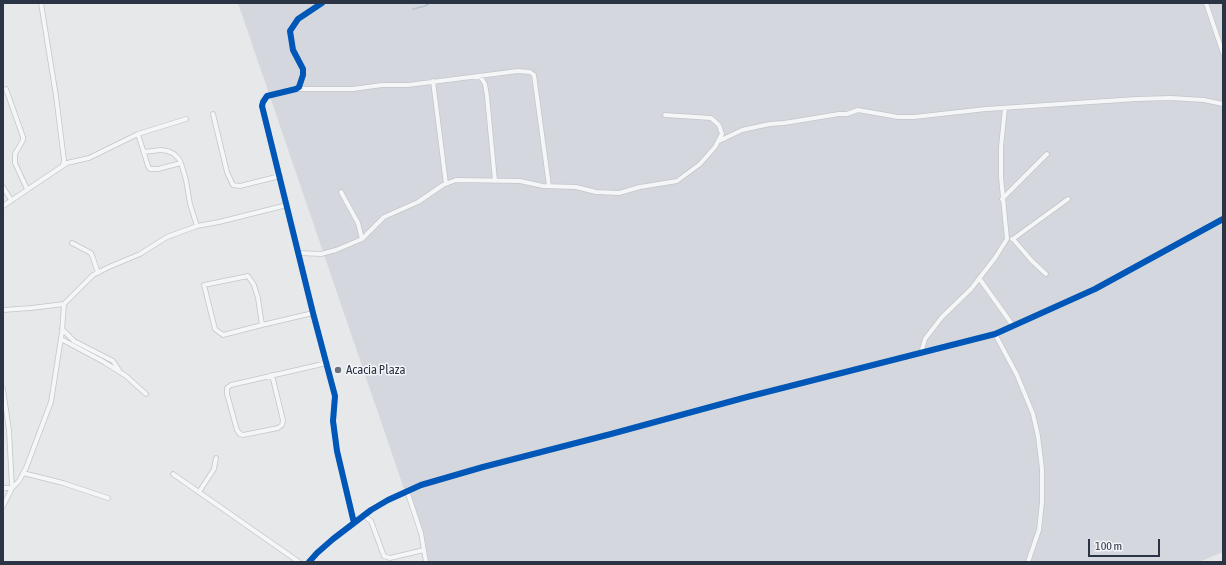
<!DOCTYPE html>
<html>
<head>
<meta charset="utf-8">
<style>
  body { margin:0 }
  #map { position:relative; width:1226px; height:565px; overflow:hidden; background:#e6e8ea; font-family:"Asap Condensed",sans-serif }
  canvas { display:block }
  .frame { position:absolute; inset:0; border:4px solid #2b3445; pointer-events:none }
  .scale { position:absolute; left:1088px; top:539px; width:72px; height:18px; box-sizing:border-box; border:2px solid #2b3445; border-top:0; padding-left:5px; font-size:12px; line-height:14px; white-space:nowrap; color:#2b3445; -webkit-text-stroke:3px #f4f6f9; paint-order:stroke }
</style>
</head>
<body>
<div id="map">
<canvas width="1226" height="565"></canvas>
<div class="frame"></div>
<div class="scale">100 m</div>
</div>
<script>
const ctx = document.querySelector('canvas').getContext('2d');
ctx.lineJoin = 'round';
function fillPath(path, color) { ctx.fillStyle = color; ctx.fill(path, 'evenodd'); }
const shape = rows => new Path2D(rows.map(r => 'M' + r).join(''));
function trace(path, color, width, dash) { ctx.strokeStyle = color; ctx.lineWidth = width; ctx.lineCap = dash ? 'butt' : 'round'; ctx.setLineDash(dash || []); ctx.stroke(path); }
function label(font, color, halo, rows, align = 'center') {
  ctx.font = font + ' "Asap Condensed",sans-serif'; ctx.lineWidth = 3; ctx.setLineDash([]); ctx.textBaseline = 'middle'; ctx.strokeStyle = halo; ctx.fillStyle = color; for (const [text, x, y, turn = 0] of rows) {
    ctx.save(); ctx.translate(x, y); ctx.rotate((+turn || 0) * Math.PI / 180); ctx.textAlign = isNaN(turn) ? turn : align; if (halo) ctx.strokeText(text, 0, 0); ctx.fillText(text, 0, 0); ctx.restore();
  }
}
const built = shape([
  [238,3,1223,3,1223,552,1199,562,429,562]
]);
const stream = shape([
  [413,9,425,6,430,3]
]);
const street = shape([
  [41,3,56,96,64,160,63,165],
  [322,3,298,19,290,31,293,50,303,69,303,75,299,87,296,89,267,96,263,102,262,106,313,313,335,396,333,421,337,451,354,523],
  [1206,3,1223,53],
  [480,76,485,84,487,96,495,181],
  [433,81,446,184],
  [6,89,23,137,23,140,15,154,15,163,27,189],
  [297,89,353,89,382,85,408,85,518,71,530,72,534,75,549,186],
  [213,114,227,172,233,185,240,186,280,176],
  [138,134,148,166,150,169,158,169,181,163],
  [719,141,742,130,770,124,784,123,839,114,847,114,858,110,898,117,914,117,986,109,1136,99,1171,98,1204,100,1223,104],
  [144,152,161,150,168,151,174,154,179,159,181,163,186,180,190,204,197,226],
  [3,187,11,200],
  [341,192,358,223,362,239],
  [1002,199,1047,154],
  [3,206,67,163,89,158,138,134,186,119],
  [1012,239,1013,239,1032,261,1046,274],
  [1013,239,1068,199],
  [72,243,91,253,93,258,98,273],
  [298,253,321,254,336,250,362,239,384,217,418,202,443,185,456,180,520,181,543,186,576,187,596,192,619,193,640,187,677,181,700,164,715,147,722,134,719,125,711,118,665,115],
  [979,278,1014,327],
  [3,310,31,308,64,304,93,275,109,267,140,254,167,237,197,226,219,222,287,205],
  [262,325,258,298,254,285,248,276,204,285,215,329,223,335,262,325,313,313],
  [62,329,74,341,113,361,119,370],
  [995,334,1017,375,1033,414,1038,436,1042,469,1042,502,1039,530,1028,562],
  [61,339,104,362,126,376,146,394],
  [921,353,925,339,942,317,971,289,995,258,1007,239,1001,177,1001,147,1005,108],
  [272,375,282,416,283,421,282,425,278,428,243,435,240,434,237,430,227,394,227,388,231,385,327,363],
  [3,389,9,430,12,488,3,506],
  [23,473,63,483,108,498],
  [173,474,299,562],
  [3,488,12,488,19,481,26,468,51,402,62,332,64,304],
  [407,491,421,533,426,562],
  [199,492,214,469,216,458],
  [364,516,371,521,384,556,390,558,424,550],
  [309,562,317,553,333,539,371,510,388,500,421,485,483,467,611,434,747,397,995,334,1095,289,1223,219]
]);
const cycleway = shape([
  [322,3,298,19,290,31,293,50,303,69,303,75,299,87,296,89,267,96,263,102,262,106,313,313,335,396,333,421,337,451,354,523],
  [309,562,317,553,333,539,371,510,388,500,421,485,483,467,611,434,747,397,995,334,1095,289,1223,219]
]);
const markers = [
  [338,370,4,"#6c737f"]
];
const poiNames = [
  ["Acacia Plaza",346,370]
];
fillPath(built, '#d4d7dd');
trace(stream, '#b4c4d5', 1.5);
trace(street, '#c4c6c8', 5.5);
trace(street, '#f5f6f7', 4);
trace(cycleway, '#0057b8', 6);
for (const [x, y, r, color] of markers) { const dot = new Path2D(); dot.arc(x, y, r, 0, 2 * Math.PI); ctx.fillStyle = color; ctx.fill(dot); trace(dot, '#f4f6f9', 1.5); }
label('13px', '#2b3445', '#f4f6f9', poiNames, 'left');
</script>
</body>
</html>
